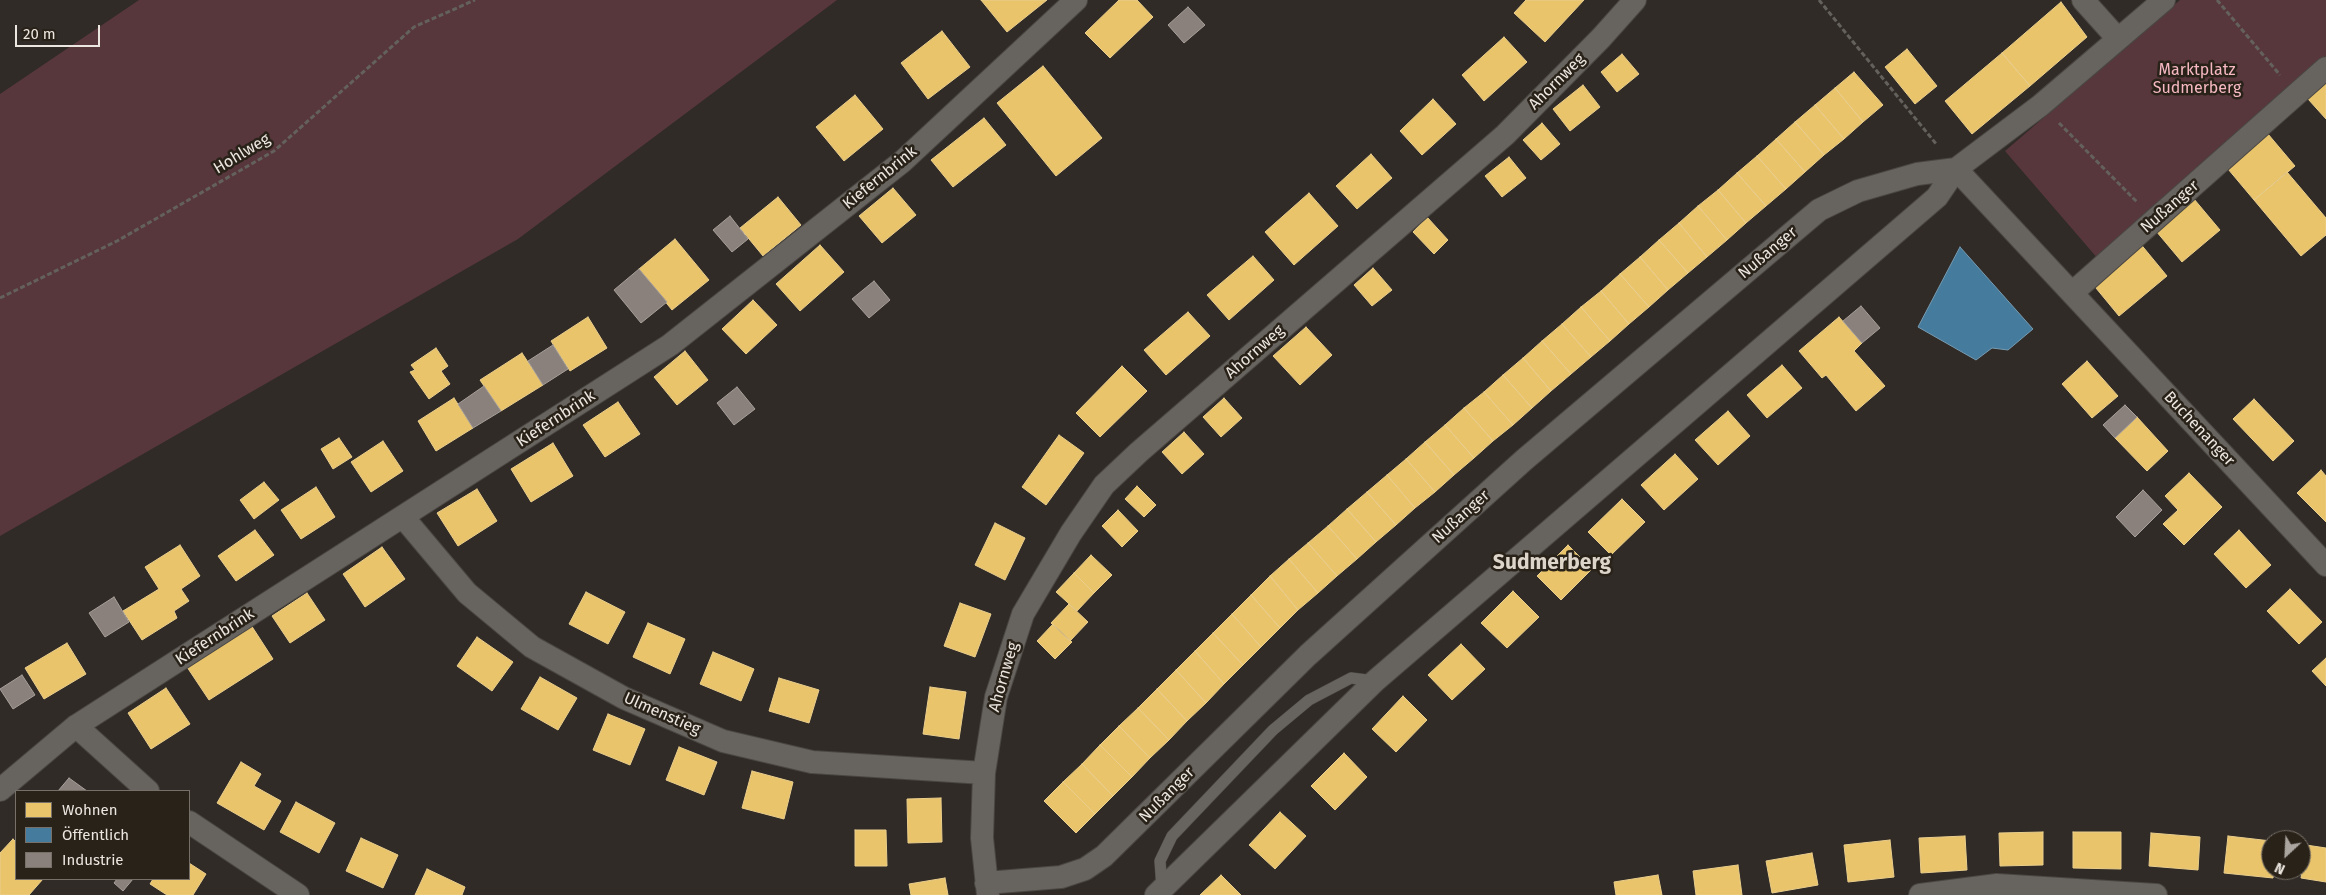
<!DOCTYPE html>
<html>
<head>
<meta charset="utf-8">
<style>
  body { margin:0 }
  #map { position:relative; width:2326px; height:895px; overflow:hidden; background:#302b26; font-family:"Fira Sans",sans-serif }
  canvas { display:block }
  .legend { position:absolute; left:15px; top:790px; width:175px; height:90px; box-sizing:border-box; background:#292219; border:1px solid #777069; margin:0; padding:6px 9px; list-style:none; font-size:15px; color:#ebe6e0 }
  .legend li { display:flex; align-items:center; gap:10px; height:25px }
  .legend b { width:25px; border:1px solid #777069 }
  .north { position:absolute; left:2261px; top:830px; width:50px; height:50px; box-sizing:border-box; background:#292219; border:1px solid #777069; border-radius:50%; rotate:205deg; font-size:14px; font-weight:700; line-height:20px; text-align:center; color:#ebe6e0 }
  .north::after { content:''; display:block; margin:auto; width:18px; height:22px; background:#aaa59f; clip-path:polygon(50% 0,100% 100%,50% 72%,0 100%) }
  .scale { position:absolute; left:15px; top:25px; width:85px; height:22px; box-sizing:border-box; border:2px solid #ebe6e0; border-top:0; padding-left:6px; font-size:15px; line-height:18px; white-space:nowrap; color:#ebe6e0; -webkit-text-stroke:4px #292219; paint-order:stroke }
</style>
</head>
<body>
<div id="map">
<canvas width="2326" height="895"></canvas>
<ul class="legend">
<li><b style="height:14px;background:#e9c46a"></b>Wohnen</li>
<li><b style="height:14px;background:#457b9d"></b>Öffentlich</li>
<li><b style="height:14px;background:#8a817c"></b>Industrie</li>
</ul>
<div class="north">N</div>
<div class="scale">20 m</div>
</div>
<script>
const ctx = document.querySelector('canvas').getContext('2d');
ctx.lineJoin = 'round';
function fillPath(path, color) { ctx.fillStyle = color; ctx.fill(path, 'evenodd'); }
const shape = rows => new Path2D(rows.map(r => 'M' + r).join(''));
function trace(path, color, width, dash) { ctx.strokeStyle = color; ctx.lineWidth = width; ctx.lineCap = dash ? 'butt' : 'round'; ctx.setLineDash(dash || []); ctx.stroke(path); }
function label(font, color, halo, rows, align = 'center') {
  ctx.font = font + ' "Fira Sans",sans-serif'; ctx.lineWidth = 5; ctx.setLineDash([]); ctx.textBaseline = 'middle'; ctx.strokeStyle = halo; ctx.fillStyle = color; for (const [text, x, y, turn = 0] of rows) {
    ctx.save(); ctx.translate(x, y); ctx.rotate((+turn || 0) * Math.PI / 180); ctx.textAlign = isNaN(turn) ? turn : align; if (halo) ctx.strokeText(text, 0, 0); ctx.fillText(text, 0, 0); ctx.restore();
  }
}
const green = shape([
  [139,0,837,0,518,239,0,536,0,94],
  [2180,0,2326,0,2326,65,2099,260,2005,151]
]);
const homes = shape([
  [981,0,1047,0,1007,32,981,0],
  [1119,0,1137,0,1153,17,1110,58,1085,33,1119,0],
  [1526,0,1584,0,1545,42,1514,13,1526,0],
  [2061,2,2087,37,2030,86,2002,53,2061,2],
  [942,31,970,67,928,99,901,63,942,31],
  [1504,37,1527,62,1484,101,1462,75,1504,37],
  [1907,49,1937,86,1915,104,1885,67,1907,49],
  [2002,53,2030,86,1972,134,1945,101,2002,53],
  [1622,54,1639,74,1617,92,1601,72,1622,54],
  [1043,66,1102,138,1056,176,997,103,1043,66],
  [1854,72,1883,105,1863,122,1835,88,1854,72],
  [2326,83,2326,119,2308,99,2326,83],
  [1583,85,1600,107,1570,131,1553,109,1583,85],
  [1835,88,1863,122,1844,139,1815,105,1835,88],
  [855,95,883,129,844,161,816,127,855,95],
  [1433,99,1456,124,1422,155,1400,131,1433,99],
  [1815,105,1844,139,1824,155,1795,122,1815,105],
  [984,118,1006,145,953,187,931,160,984,118],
  [1795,122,1824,155,1805,172,1776,139,1795,122],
  [1542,123,1560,144,1541,160,1523,140,1542,123],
  [2268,134,2295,166,2254,200,2228,169,2268,134],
  [1776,139,1805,172,1786,189,1757,156,1776,139],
  [1371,154,1392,178,1357,209,1336,186,1371,154],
  [1757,156,1786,189,1766,206,1737,173,1757,156],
  [1509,157,1526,178,1502,197,1485,176,1509,157],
  [2287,172,2326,218,2326,235,2301,256,2254,200,2287,172],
  [1737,173,1766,206,1746,223,1718,190,1737,173],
  [893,188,916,215,882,243,859,216,893,188],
  [1718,190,1746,223,1727,240,1698,206,1718,190],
  [1309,193,1338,226,1294,265,1265,232,1309,193],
  [778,197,801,225,763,256,740,228,778,197],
  [2194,199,2220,230,2182,262,2156,231,2194,199],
  [1698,206,1727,240,1707,257,1679,223,1698,206],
  [1427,217,1448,240,1434,254,1413,232,1427,217],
  [1679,223,1707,257,1688,273,1659,240,1679,223],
  [675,239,709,280,672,310,639,269,675,239],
  [1659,240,1688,273,1668,290,1640,257,1659,240],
  [2139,242,2167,276,2119,316,2091,282,2139,242],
  [820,245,844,272,800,311,776,284,820,245],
  [1253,256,1274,280,1229,320,1207,295,1253,256],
  [1640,257,1668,290,1649,307,1620,274,1640,257],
  [1373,268,1392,290,1372,306,1354,285,1373,268],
  [1620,274,1649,307,1629,324,1601,291,1620,274],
  [1601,291,1629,324,1610,341,1581,307,1601,291],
  [753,300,777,325,746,354,722,329,753,300],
  [1581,307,1610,341,1591,357,1562,324,1581,307],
  [1188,312,1210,336,1166,375,1144,350,1188,312],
  [588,317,607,348,570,371,551,341,588,317],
  [1839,317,1862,343,1854,351,1885,386,1856,411,1826,375,1822,378,1799,351,1839,317],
  [1562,324,1591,357,1571,374,1542,341,1562,324],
  [1306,327,1332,355,1300,385,1273,356,1306,327],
  [1542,341,1571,374,1551,391,1523,358,1542,341],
  [436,348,448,366,441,371,450,384,429,399,410,372,415,370,411,365,436,348],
  [685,351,708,380,677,405,654,377,685,351],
  [522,353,543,385,501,411,480,380,522,353],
  [1523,358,1551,391,1532,408,1503,375,1523,358],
  [2087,361,2118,396,2092,418,2062,384,2087,361],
  [1782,365,1802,388,1767,418,1747,395,1782,365],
  [1122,366,1147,391,1100,437,1076,413,1122,366],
  [1503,375,1532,408,1513,425,1484,392,1503,375],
  [1484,392,1513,425,1493,441,1464,408,1484,392],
  [454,398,473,428,436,451,418,421,454,398],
  [1224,398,1242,418,1221,437,1203,417,1224,398],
  [2254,399,2294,441,2273,461,2233,419,2254,399],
  [618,402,640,434,605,457,583,425,618,402],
  [1464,408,1493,441,1474,458,1445,425,1464,408],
  [1728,411,1750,436,1718,465,1695,440,1728,411],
  [2137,417,2168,451,2147,471,2115,438,2137,417],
  [1445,425,1474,458,1454,475,1425,442,1445,425],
  [1184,432,1204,454,1182,474,1162,452,1184,432],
  [1059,435,1084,453,1046,505,1022,487,1059,435],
  [339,438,352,457,333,469,321,449,339,438],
  [383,441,403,471,371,492,351,462,383,441],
  [1425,442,1454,475,1435,492,1406,459,1425,442],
  [553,443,573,476,531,502,511,469,553,443],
  [1675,454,1698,479,1664,510,1641,485,1675,454],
  [1406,459,1435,492,1415,508,1387,475,1406,459],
  [2321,470,2326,476,2326,522,2297,493,2321,470],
  [2189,473,2222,507,2184,545,2163,524,2178,510,2165,496,2189,473],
  [1387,475,1415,508,1396,525,1367,492,1387,475],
  [264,482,279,500,254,519,240,500,264,482],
  [1137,486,1156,505,1144,517,1125,499,1137,486],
  [316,487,335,517,301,539,281,510,316,487],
  [477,489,497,521,458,546,437,513,477,489],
  [1367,492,1396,525,1376,542,1347,509,1367,492],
  [1622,499,1645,522,1611,555,1588,532,1622,499],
  [1347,509,1376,542,1357,559,1328,526,1347,509],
  [1118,510,1138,531,1122,547,1102,526,1118,510],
  [995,523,1025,538,1005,580,975,565,995,523],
  [1328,526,1357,559,1337,576,1308,543,1328,526],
  [255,530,274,555,236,581,218,556,255,530],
  [2239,530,2271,565,2246,588,2214,554,2239,530],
  [1308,543,1337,576,1318,593,1289,559,1308,543],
  [180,545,200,576,181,589,189,601,174,611,177,618,142,640,123,611,159,589,145,567,180,545],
  [1568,545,1592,569,1561,600,1537,576,1568,545],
  [382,547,405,579,365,607,343,574,382,547],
  [1091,555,1112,575,1094,593,1074,573,1091,555],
  [1289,559,1318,593,1298,610,1270,576,1289,559],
  [1074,573,1094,593,1077,611,1056,592,1074,573],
  [1270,576,1298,610,1280,628,1251,595,1270,576],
  [2290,589,2322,622,2299,644,2267,611,2290,589],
  [1513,591,1539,617,1507,648,1481,623,1513,591],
  [586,592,625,612,608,644,569,624,586,592],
  [307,593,325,620,290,643,272,616,307,593],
  [1251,595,1280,628,1261,647,1232,614,1251,595],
  [960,603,991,614,975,657,944,646,960,603],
  [1069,604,1088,622,1070,641,1051,623,1069,604],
  [1232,614,1261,647,1243,665,1213,633,1232,614],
  [648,623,685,639,670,674,633,657,648,623],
  [1053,624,1072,642,1055,659,1037,641,1053,624],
  [251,625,273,659,209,700,187,667,251,625],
  [1213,633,1243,665,1224,684,1195,651,1213,633],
  [477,637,513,662,492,691,457,666,477,637],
  [67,643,86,674,44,699,25,668,67,643],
  [1461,644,1485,669,1452,700,1428,675,1461,644],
  [1195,651,1224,684,1206,703,1176,670,1195,651],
  [713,652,754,669,741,701,700,684,713,652],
  [2326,658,2326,686,2312,671,2326,658],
  [1176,670,1206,703,1187,721,1157,689,1176,670],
  [540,677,577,698,558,730,521,709,540,677],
  [779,678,819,690,809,723,769,711,779,678],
  [930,687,966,692,959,739,923,734,930,687],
  [166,688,190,724,151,749,128,713,166,688],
  [1157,689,1187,721,1169,740,1138,708,1157,689],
  [1403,696,1427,720,1396,752,1372,729,1403,696],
  [1138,708,1169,740,1150,758,1119,726,1138,708],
  [608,714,645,729,630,765,593,750,608,714],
  [1119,726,1150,758,1132,777,1100,745,1119,726],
  [1100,745,1132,777,1113,796,1082,764,1100,745],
  [679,747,717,762,704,795,666,780,679,747],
  [1344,753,1367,777,1335,810,1311,786,1344,753],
  [241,762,261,774,254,786,281,801,264,830,217,803,241,762],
  [1082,764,1113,796,1095,814,1063,782,1082,764],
  [752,771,793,782,784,819,742,808,752,771],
  [1063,782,1095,814,1076,833,1044,801,1063,782],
  [941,798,942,842,908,843,907,799,941,798],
  [296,802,335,823,319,853,280,832,296,802],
  [1280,812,1306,836,1275,869,1249,845,1280,812],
  [855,830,886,830,887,866,855,866,855,830],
  [2043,832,2043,865,2000,866,1999,833,2043,832],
  [2073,832,2121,832,2121,869,2073,868,2073,832],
  [2151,833,2200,837,2198,870,2149,866,2151,833],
  [1965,836,1967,870,1921,873,1919,838,1965,836],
  [2228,836,2271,841,2271,870,2274,870,2273,878,2224,873,2228,836],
  [361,838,398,855,383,888,346,871,361,838],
  [13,839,16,842,16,879,43,879,29,895,0,895,0,853,13,839],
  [1890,840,1894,877,1848,882,1844,845,1890,840],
  [2306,845,2326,848,2326,882,2301,878,2306,845],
  [1812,853,1818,885,1772,893,1766,861,1812,853],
  [189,863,206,874,193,895,167,895,150,884,153,879,189,879,189,863],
  [1738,865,1742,895,1696,895,1693,871,1738,865],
  [427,869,465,887,462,895,415,895,427,869],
  [1221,875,1241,895,1200,895,1221,875],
  [1658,875,1662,895,1616,895,1614,882,1658,875],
  [945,878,948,895,911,895,909,884,945,878]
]);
const public = shape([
  [1960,247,2033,329,2008,350,1992,348,1976,360,1918,327,1960,247]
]);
const industry = shape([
  [1188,7,1205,25,1184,43,1168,25,1188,7],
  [730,216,748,239,732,252,713,230,730,216],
  [639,269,667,302,641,323,614,290,639,269],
  [874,281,890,300,869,318,852,299,874,281],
  [1861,306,1880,328,1862,343,1843,321,1861,306],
  [553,345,568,369,543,385,528,361,553,345],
  [484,386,501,411,473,428,458,404,484,386],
  [737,387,755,409,734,425,717,403,737,387],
  [2125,405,2137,417,2115,438,2103,425,2125,405],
  [2143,490,2162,510,2135,537,2116,517,2143,490],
  [114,597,129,622,105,637,89,613,114,597],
  [22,675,35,695,13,709,0,689,22,675],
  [69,778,87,791,58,791,69,778],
  [117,879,133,879,123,891,114,883,117,879]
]);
const path = shape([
  [1819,0,1937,145],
  [2217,0,2280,75],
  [2059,123,2137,202],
  [0,298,117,241,274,151,414,27,475,0]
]);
const lane = shape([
  [1162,888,1160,861,1172,836,1273,730,1309,700,1351,678,1375,681]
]);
const street = shape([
  [2083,0,2118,39],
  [1956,169,2326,565],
  [2072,293,2326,68],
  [403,517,467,593,532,647,624,698,723,741,812,762,984,773],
  [76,726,148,791],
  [0,790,76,726,670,345,903,161,1076,0],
  [189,822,298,895],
  [986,883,1061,877,1085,869,1104,856,1308,655,1524,460,1819,210,1858,191,1917,174,1956,169],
  [988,895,982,838,984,773,996,697,1023,614,1071,533,1104,485,1139,452,1505,135,1601,38,1635,0],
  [1156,895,1375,681,1937,197,1956,169,2041,105,2164,0],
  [1920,895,1997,885,2156,895]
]);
const parkNames = [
  ["Marktplatz",2197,71],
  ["Sudmerberg",2197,89]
];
const streetNames = [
  ["Ahornweg",1557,82,-45],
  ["Hohlweg",242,154,-31],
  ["Kiefernbrink",880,178,-39],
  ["Nußanger",2170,207,-41],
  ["Nußanger",1768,253,-40],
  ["Ahornweg",1255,352,-41],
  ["Kiefernbrink",556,419,-33],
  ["Buchenanger",2199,429,47],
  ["Nußanger",1461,517,-42],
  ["Kiefernbrink",215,637,-33],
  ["Ahornweg",1004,677,-74],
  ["Ulmenstieg",662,714,24],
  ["Nußanger",1167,795,-45]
];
const districtNames = [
  ["Sudmerberg",1552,563]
];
fillPath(green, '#57373c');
fillPath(homes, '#e9c46a');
trace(homes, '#eace8d', 1);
fillPath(public, '#457b9d');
trace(public, '#779bb1', 1);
fillPath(industry, '#8a817c');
trace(industry, '#a79f9a', 1);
trace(lane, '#4a4642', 12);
trace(street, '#4a4642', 24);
trace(path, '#64615d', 3, [5, 2.5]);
trace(lane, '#67635f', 11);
trace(street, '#67635f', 22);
label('16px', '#f6b9c3', '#292219', parkNames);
label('16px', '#ebe6e0', '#292219', streetNames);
label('bold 21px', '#ded5ca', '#292219', districtNames);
</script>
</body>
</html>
